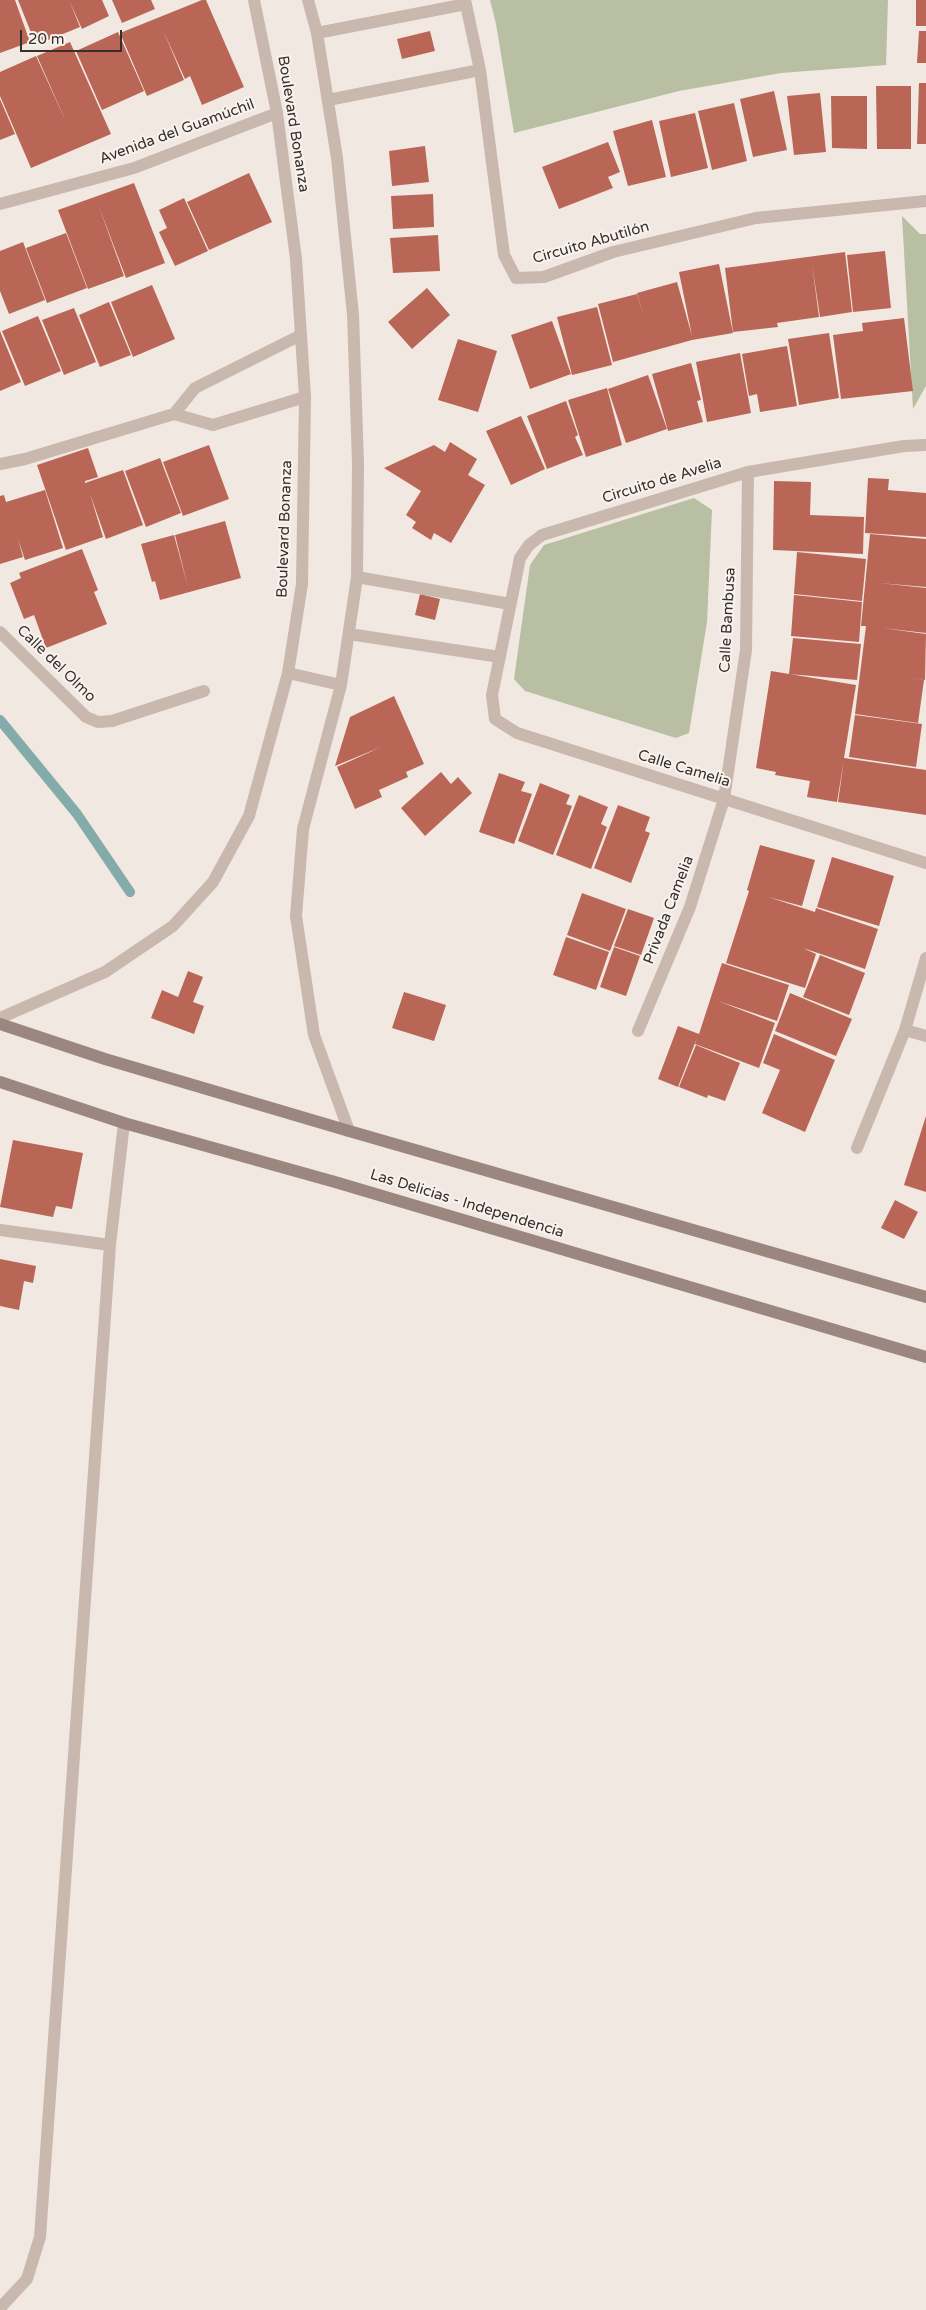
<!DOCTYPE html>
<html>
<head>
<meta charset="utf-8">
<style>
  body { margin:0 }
  #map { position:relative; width:926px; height:2310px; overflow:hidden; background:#f1e8e1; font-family:"Varela Round",sans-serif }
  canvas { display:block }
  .scale { position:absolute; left:20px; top:30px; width:102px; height:22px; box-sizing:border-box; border:2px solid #382e2c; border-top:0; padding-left:6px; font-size:15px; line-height:18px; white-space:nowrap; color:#382e2c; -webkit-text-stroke:4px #f9f3ee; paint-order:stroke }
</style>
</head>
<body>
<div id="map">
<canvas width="926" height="2310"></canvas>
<div class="scale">20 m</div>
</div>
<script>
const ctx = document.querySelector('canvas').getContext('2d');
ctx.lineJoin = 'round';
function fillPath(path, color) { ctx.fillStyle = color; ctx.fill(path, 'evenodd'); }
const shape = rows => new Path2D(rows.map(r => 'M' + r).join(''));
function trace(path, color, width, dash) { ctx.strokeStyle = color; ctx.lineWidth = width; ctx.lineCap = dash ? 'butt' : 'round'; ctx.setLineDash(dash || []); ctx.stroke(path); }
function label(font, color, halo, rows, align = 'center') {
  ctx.font = font + ' "Varela Round",sans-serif'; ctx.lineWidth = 4; ctx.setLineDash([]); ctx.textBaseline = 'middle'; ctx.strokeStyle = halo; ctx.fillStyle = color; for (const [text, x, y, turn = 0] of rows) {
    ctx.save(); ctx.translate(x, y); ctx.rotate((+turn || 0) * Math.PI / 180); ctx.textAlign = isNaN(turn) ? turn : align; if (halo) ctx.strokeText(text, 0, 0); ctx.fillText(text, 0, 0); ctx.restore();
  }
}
const green = shape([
  [490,0,888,0,886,65,781,73,679,91,514,133,496,24],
  [902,216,920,234,926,234,926,386,913,409],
  [694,498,712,510,707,622,689,733,676,738,525,691,514,679,530,565,544,545]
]);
const stream = shape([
  [0,720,77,814,130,892]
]);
const building = shape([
  [0,0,15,0,30,42,0,53],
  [18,0,69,0,80,27,36,45],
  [69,0,102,0,109,16,82,29],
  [112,0,151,0,155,9,122,23],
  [202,0,206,0,244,87,202,105,190,76,185,79,163,30,184,80,147,96,120,33],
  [916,0,926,0,926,26,916,26],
  [430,31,435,51,402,59,397,39],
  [919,31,926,31,926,63,917,63],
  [118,32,144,91,102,110,76,51],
  [70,42,111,134,31,168,0,96,0,72,36,56,67,124,37,56],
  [919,83,926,83,926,144,917,144],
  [876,86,911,86,911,149,877,149],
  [774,91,787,150,753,157,740,99],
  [820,93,826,152,794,155,787,96],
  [831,96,867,96,867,149,832,148],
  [0,99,15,134,0,140],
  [734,103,747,161,712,170,698,111],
  [695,113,708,168,671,177,659,121],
  [652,120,666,177,628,186,613,131],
  [608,142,620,172,608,177,613,188,559,209,542,167],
  [425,146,429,182,392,186,389,151],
  [249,173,272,222,209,250,187,202],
  [134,183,165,263,126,278,98,204,124,276,88,289,58,210],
  [433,194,434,227,393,229,391,196],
  [184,198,208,251,175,266,159,232,167,228,159,210],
  [66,233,87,288,47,303,26,248],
  [438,235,440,271,393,273,390,238],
  [23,242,45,300,9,314,0,291,0,251],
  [885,251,891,308,853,312,847,255],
  [845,252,852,312,820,317,812,264,819,317,777,323,778,327,733,332,725,268],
  [719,264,733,333,692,340,613,362,598,304,637,294,644,317,637,293,677,282,692,336,679,272],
  [152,285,175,339,133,357,111,302],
  [427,288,450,315,412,349,388,322],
  [109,302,131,355,100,367,79,315],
  [597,307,612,365,572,375,557,317],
  [74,308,96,362,64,375,42,320],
  [38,316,61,371,25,386,2,331],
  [904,318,913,391,841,399,833,335,863,331,862,323],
  [552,321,571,374,530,389,511,335],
  [0,331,21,382,0,391],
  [829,333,839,398,799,405,788,339],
  [458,339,497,351,478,412,438,400],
  [787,346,797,406,760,412,757,394,749,396,742,354],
  [740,353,751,413,707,422,696,362],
  [691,363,701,400,697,401,703,422,668,431,652,374],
  [648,375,667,429,626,443,608,389],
  [607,388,622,445,586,457,568,400],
  [566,401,578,435,575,437,583,455,547,469,527,416],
  [521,416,545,469,511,485,486,431],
  [450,442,477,459,468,475,485,485,451,543,434,533,431,540,412,528,416,522,406,515,421,491,384,468,434,445,445,452],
  [209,445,229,499,183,516,163,462],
  [88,448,98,477,85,481,85,483,123,470,143,525,106,539,90,494,103,537,66,550,37,465],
  [160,458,181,513,146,527,125,471],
  [868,478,889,479,888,490,926,493,926,537,865,533],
  [774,481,811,482,810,515,864,517,863,554,773,550],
  [45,490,63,548,25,560,18,539,23,557,0,564,0,496,4,495,6,502],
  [225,521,241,578,160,600,155,581,152,582,141,544,174,535,188,587,175,535],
  [870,534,926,539,926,587,879,583,926,588,926,633,882,628,926,634,925,680,902,677,924,680,918,723,855,714,866,626,861,626],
  [82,549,98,590,94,592,107,624,46,648,34,615,24,619,10,583,21,578,19,573],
  [797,552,866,559,862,601,794,594],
  [420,594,440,599,435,620,415,615],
  [794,595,862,602,859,642,791,636],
  [793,638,861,644,857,680,789,674],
  [771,671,856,685,844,758,926,770,926,815,838,802,844,760,837,802,807,797,810,781,775,775,776,772,756,768],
  [394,696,424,764,406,772,408,777,379,790,382,797,355,809,337,767,381,747,335,766,350,717],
  [855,715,922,724,916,767,849,757],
  [441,772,451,784,458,777,472,793,425,836,401,808],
  [499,773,525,782,521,791,532,794,514,844,479,832],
  [540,783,570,795,566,804,572,806,553,855,518,841],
  [579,795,608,807,601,824,607,827,591,869,556,855],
  [618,805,650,817,645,831,650,833,631,883,594,868],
  [760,845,815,860,802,906,768,897,815,912,816,908,878,929,865,969,803,948,816,954,805,988,726,963,749,891,747,890],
  [832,857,894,876,879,926,817,907],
  [582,893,626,909,610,951,567,935],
  [628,909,654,918,641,955,614,946],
  [566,937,609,952,596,990,553,975],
  [614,947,640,956,626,996,600,987],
  [820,955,865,973,849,1015,803,997],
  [722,963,789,985,777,1021,718,1001,775,1023,759,1068,695,1044,697,1038,678,1087,658,1079,678,1026,699,1034],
  [188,971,203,977,193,1002,204,1006,194,1034,151,1018,162,990,178,997],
  [404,992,446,1005,434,1041,392,1028],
  [790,993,852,1019,836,1056,775,1031],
  [774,1034,835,1060,805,1132,762,1113,780,1070,763,1063],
  [696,1045,740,1063,725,1101,708,1095,707,1098,679,1087],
  [926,1116,926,1192,904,1185],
  [13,1140,83,1153,72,1209,56,1206,53,1217,0,1207],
  [895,1200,918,1212,904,1239,881,1228],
  [0,1259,36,1266,33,1283,24,1281,19,1310,0,1306]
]);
const service = shape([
  [0,1230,110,1245],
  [0,2308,27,2279,40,2237,110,1245,124,1123]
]);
const minor = shape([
  [465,0,480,70,504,255,516,278,544,277,613,252,756,218,926,201],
  [317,33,466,4],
  [328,100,480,70],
  [0,204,134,168,277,113],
  [174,414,195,388,301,335],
  [926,445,904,446,748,472,542,535,529,545,520,558,492,695,495,719,517,733,926,863],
  [0,464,25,459,174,414,213,425,305,397],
  [357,577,510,604],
  [0,632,86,717,98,722,112,721,204,691],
  [349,634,500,657],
  [905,1030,926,1036],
  [638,1031,690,907,724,799,746,650,748,472],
  [857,1148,905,1030,926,958]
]);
const tertiary = shape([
  [308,0,317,33,337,158,353,315,358,463,357,577,341,685,303,829,296,916,314,1035,349,1131],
  [288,673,341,685],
  [0,1018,105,972,173,926,213,882,249,816,288,673,302,584,305,397,296,259,277,113,254,0]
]);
const secondary = shape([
  [0,1024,105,1059,349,1131,926,1297],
  [0,1082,124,1123,335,1182,926,1357]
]);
const streetNames = [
  ["Boulevard Bonanza",293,124,81],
  ["Avenida del Guamúchil",177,132,-20],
  ["Circuito Abutilón",591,243,-16],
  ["Circuito de Avelia",662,481,-17],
  ["Boulevard Bonanza",285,529,-88],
  ["Calle Bambusa",728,620,-87],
  ["Calle del Olmo",56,664,44],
  ["Calle Camelia",684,769,17],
  ["Privada Camelia",669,910,-69],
  ["Las Delicias - Independencia",467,1204,17]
];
fillPath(green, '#b8bfa3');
trace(stream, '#83aba9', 10);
fillPath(building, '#b96657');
trace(service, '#c8b8ae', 12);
trace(minor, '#c8b8ae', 12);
trace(tertiary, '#c8b8ae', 12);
trace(secondary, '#9c8780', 12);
label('15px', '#382e2c', '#f9f3ee', streetNames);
</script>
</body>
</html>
